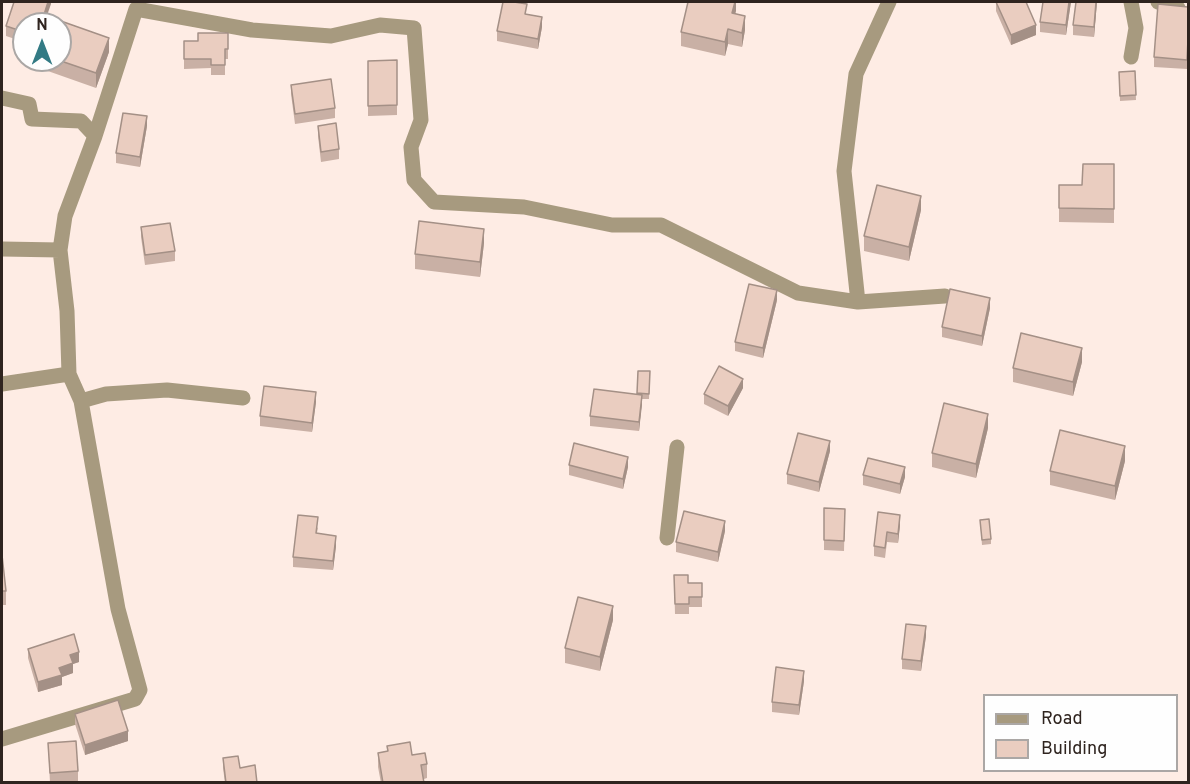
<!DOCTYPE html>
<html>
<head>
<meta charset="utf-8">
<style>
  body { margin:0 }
  #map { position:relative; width:1190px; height:784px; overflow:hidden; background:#feece4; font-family:Overpass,sans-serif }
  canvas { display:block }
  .frame { position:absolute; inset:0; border:3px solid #2f241f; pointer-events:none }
  .legend { position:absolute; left:983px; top:694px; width:195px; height:78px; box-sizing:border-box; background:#fefefe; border:2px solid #aba7a5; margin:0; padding:8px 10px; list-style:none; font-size:18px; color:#2f241f }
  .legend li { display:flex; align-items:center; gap:12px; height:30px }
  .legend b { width:30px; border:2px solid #aba7a5 }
  .north { position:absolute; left:12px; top:12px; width:60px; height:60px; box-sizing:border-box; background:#fefefe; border:2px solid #aba7a5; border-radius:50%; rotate:0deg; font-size:16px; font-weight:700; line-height:24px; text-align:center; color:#2f241f }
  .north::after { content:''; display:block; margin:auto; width:21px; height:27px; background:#327a84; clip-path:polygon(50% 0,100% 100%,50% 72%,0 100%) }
</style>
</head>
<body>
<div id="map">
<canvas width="1190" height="784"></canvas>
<div class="frame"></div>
<ul class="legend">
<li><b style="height:8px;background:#a79a7f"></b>Road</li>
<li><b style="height:16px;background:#eacdc0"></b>Building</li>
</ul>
<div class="north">N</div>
</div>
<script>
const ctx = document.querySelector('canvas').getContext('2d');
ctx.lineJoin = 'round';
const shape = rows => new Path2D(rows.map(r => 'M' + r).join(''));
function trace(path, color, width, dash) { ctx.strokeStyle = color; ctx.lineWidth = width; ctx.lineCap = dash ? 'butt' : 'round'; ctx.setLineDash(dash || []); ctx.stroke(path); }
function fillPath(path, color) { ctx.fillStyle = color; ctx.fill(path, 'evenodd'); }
const street = shape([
  [1131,2,1136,28,1131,57],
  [1158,2,1178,8],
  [2,98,29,104,32,119,81,121,95,136],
  [2,249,60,250],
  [858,302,844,171,856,74,889,2],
  [69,374,67,311,60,250,65,216,95,136,136,9,252,30,331,36,380,25,414,28,421,120,411,147,414,180,434,202,524,207,612,225,661,225,798,293,858,302,945,296],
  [2,384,69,374,81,401,118,609,140,690,135,699,2,739],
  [81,401,106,394,167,390,243,398],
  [667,538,677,447]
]);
const wall = shape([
  [51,2,51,4,24,24,24,42,6,36,6,26],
  [736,2,735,14,745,30,742,47,728,44,725,56,681,46,681,32],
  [996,2,1036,35,1011,45,996,11],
  [1071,2,1066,35,1040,32,1040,22],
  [1097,2,1094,37,1073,35,1073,25],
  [1188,7,1187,69,1154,67,1154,57],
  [527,14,542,27,538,49,497,41,497,31],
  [228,33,228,59,225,59,225,75,211,75,211,68,184,69,184,41,198,41],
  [109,52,96,88,45,70,45,60,60,60],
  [397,60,397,115,368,116,368,61],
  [1135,71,1136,100,1120,101,1119,72],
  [291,85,335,108,335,118,295,124,291,94],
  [147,126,140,167,116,163,116,153],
  [318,126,339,149,339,159,321,162,318,136],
  [1114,164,1114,223,1059,222,1059,185,1082,185],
  [921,210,909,261,864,251,864,236],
  [141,227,175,251,175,261,145,265,141,237],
  [484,243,480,277,415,269,415,254],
  [777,300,763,358,735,351,735,342],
  [990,308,982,346,942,337,942,327],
  [1082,362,1073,396,1013,382,1013,368],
  [638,371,650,371,649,399,642,399,639,431,590,426,590,416,637,395],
  [743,388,728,416,704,404,704,394],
  [316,402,312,432,260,426,260,416],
  [988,428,976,478,932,467,932,453],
  [830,451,819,492,787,484,787,474],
  [1125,461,1115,500,1050,485,1050,471],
  [569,465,628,467,623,489,569,475],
  [863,475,905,477,900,494,863,485],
  [824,508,845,509,844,551,824,550],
  [900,515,900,525,898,543,887,542,885,558,874,556,874,546],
  [980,520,991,539,991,544,982,545],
  [318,527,317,533,336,546,333,570,293,567,293,557],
  [725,531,718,562,676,552,676,542],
  [2,555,6,591,6,605,2,605],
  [674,575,688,583,702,583,702,607,689,607,689,614,675,614],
  [613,620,600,671,565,663,565,648],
  [926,636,921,671,902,669,902,659],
  [28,649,79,662,73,664,73,673,62,677,62,685,38,692,28,658],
  [804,681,799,715,772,712,772,702],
  [75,714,128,741,85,755,75,724],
  [48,743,78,771,78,781,50,783],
  [387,746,412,755,427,764,427,778,424,779,424,783,381,783,378,767,378,753,387,751],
  [223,758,240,768,257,783,225,783,223,768]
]);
const shadedWall = shape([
  [48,2,51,2,51,4,44,24,41,24],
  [735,2,736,2,736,11,732,27,732,13],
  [1069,2,1071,2,1066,35,1066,25],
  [1096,2,1097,2,1094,37,1094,27],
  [745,16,745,30,742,47,742,33],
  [542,17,542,27,538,49,538,39],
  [1036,25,1036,35,1011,45,1011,35],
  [728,29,728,44,725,56,725,42],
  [109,38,109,52,96,88,96,73],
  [147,116,147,126,140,167,140,157],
  [921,196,921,210,909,261,909,247],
  [484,229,484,243,480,277,480,262],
  [777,290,777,300,763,358,763,348],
  [990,298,990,308,982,346,982,336],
  [1082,348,1082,362,1073,396,1073,382],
  [743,379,743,388,728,416,728,406],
  [316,392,316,402,312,432,312,423],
  [642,395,642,405,639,431,639,422],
  [988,414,988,428,976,478,976,464],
  [830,441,830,451,819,492,819,482],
  [1125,446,1125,461,1115,500,1115,486],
  [628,457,628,467,623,489,623,479],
  [905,467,905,477,900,494,900,484],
  [900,515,900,525,898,543,898,534],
  [725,521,725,531,718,562,718,552],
  [336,536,336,546,333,570,333,561],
  [613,606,613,620,600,671,600,657],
  [926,626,926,636,921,671,921,661],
  [79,652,79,662,73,664,73,673,62,677,62,685,38,692,38,682,59,668,70,655],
  [804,671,804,681,799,715,799,705],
  [128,731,128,741,85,755,85,745]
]);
const building = shape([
  [14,2,48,2,41,24,24,24,24,32,6,26,14,2],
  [503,2,514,2,527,4,525,14,542,17,538,39,497,31,503,2],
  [688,2,735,2,732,13,745,16,742,33,728,29,725,42,681,32,688,2],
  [996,2,1026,2,1036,25,1011,35,996,2],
  [1043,2,1069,2,1066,25,1040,22,1043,2],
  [1076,2,1096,2,1094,27,1073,25,1076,2],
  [1158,4,1188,7,1188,39,1187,60,1154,57,1158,4],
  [58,20,109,38,96,73,58,60,60,60,60,24,57,24,58,20],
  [198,33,228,33,228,49,225,49,225,65,211,65,211,59,184,59,184,41,198,41,198,33],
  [397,60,397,105,368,106,368,61,397,60],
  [1135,71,1136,95,1120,96,1119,72,1135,71],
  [331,79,335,108,295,114,291,85,331,79],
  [123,113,147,116,140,157,116,153,123,113],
  [336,123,339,149,321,152,318,126,336,123],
  [1083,164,1114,164,1114,209,1059,208,1059,185,1082,185,1083,164],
  [877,185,921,196,909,247,864,236,877,185],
  [419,221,484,229,480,262,415,254,419,221],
  [170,223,175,251,145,255,141,227,170,223],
  [749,284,777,290,763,348,735,342,749,284],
  [950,289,990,298,982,336,942,327,950,289],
  [1021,333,1082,348,1073,382,1013,368,1021,333],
  [719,366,743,379,728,406,704,394,719,366],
  [638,371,650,371,649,394,637,393,638,371],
  [264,386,316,392,312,423,260,416,264,386],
  [594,389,642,395,639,422,590,416,594,389],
  [944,403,988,414,976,464,932,453,944,403],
  [1060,430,1125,446,1115,486,1050,471,1060,430],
  [798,433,830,441,819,482,787,474,798,433],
  [574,443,628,457,623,479,569,465,574,443],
  [868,458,905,467,900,484,863,475,868,458],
  [824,508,845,509,844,541,824,540,824,508],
  [684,511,725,521,718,552,676,542,684,511],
  [878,512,900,515,898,534,887,532,885,548,874,546,878,512],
  [298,515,318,517,316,533,336,536,333,561,293,557,298,515],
  [989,519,991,539,982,540,980,520,989,519],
  [2,555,6,591,2,591,2,555],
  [674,575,688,575,688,583,702,583,702,597,689,597,689,604,675,604,674,575],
  [578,597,613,606,600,657,565,648,578,597],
  [906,624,926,626,921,661,902,659,906,624],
  [74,634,79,652,70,655,73,663,59,668,62,675,38,682,28,649,74,634],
  [776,667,804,671,799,705,772,702,776,667],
  [118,700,128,731,85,745,75,714,118,700],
  [76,741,78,771,50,773,48,743,76,741],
  [410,742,412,755,425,753,427,764,421,765,424,783,383,783,378,753,388,751,387,746,410,742],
  [238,756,240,768,255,765,257,783,226,783,223,758,238,756]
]);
trace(street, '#a79a7f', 15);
fillPath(wall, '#c9b0a5');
fillPath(shadedWall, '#a49086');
fillPath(building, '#eacdc0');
trace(building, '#a49086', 1.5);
</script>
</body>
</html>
